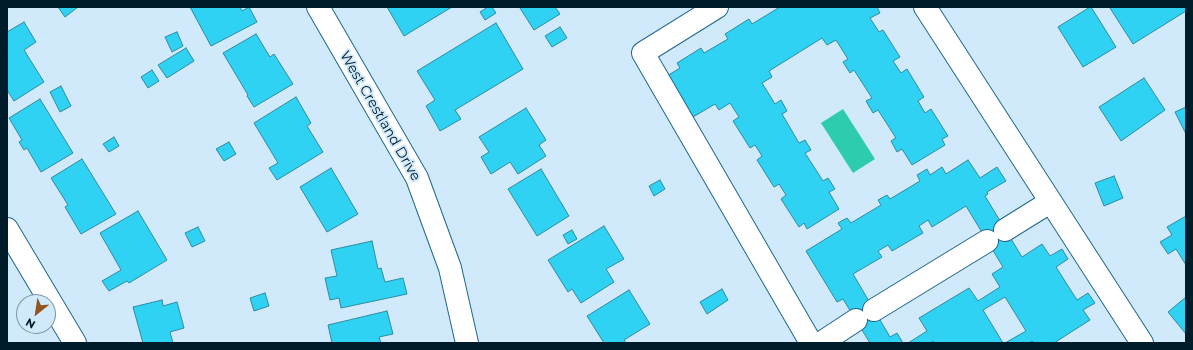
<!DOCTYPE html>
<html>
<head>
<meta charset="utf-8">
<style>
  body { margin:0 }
  #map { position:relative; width:1193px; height:350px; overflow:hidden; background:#d0eafb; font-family:Montserrat,sans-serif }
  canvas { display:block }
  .frame { position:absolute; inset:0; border:8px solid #001b2a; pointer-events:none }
  .north { position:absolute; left:16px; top:294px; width:40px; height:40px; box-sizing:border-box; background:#d0eafb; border:1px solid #7d97a7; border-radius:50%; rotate:210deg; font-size:11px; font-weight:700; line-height:16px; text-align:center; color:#001b2a }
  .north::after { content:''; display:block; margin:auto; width:14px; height:18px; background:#95541f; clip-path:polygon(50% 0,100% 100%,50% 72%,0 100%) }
</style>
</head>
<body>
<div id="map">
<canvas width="1193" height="350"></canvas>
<div class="frame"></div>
<div class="north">N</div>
</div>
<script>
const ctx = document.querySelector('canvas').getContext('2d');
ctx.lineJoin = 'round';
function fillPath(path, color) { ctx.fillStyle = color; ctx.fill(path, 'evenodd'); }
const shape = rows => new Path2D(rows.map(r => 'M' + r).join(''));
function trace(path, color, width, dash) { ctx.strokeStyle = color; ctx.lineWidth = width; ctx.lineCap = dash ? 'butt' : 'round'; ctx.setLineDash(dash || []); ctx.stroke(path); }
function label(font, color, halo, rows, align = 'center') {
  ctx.font = font + ' Montserrat,sans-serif'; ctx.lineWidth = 4; ctx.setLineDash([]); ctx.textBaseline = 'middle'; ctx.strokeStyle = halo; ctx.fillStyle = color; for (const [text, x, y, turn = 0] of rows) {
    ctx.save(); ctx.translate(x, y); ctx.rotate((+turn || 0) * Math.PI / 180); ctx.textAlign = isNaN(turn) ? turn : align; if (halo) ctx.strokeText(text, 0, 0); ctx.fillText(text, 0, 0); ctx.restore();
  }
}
const water = shape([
  [843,109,875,159,853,173,821,123]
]);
const building = shape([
  [58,7,78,7,65,17,58,7],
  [190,7,240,7,242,11,249,7,257,22,211,46,190,7],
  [387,7,452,7,404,36,387,7],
  [488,7,492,7,496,13,485,20,480,12,488,7],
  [523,7,555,7,560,14,534,30,520,8,523,7],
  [780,7,877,7,880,13,870,18,879,32,883,30,900,57,893,61,901,73,907,69,924,97,918,101,925,113,931,109,948,136,942,139,945,145,912,165,902,149,897,152,891,141,896,138,878,110,873,113,866,101,872,98,854,70,850,73,843,62,848,59,836,40,827,45,822,38,769,71,772,77,762,83,775,104,781,100,787,111,782,114,799,143,805,140,811,150,805,153,823,181,828,178,835,189,829,192,839,209,807,229,804,223,799,227,781,199,786,195,779,184,774,187,757,160,762,156,755,145,750,148,733,121,739,117,730,103,719,110,715,104,693,117,667,76,680,68,677,63,701,48,704,53,728,39,725,34,749,19,752,24,780,7],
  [1090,7,1091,7,1116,47,1083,67,1058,27,1090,7],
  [1113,7,1186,7,1186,11,1133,44,1110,8,1113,7],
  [24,22,36,42,24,50,44,82,14,101,7,90,7,32,24,22],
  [496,23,523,69,455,110,461,119,440,131,426,106,435,100,417,71,496,23],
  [560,27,567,38,552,47,545,36,560,27],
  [177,32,183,46,172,52,165,37,177,32],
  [256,34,270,57,274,54,293,84,254,107,247,96,248,95,223,53,256,34],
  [186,48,194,61,167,78,158,65,186,48],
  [152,70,159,81,148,88,141,77,152,70],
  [1144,78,1165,110,1121,141,1099,107,1144,78],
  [61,86,71,106,60,112,50,92,61,86],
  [296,97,311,123,307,126,323,152,277,180,269,168,278,163,254,123,296,97],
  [40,99,73,153,41,172,27,148,24,150,19,142,22,140,9,118,40,99],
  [1186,107,1186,134,1175,112,1186,107],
  [526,108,546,140,539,145,546,156,518,174,510,162,491,174,481,157,489,152,479,137,526,108],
  [114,137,119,146,109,152,103,144,114,137],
  [229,142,236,154,224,161,216,149,229,142],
  [82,159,116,214,81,234,65,207,68,205,51,178,82,159],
  [968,160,980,178,997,167,1006,181,987,192,988,194,985,196,1022,257,1042,244,1050,256,1062,249,1068,259,1056,267,1077,300,1088,293,1095,303,1083,310,1090,320,1054,343,1034,343,1032,341,1029,343,1005,343,1026,331,1005,297,983,310,1003,343,934,343,933,341,930,343,908,343,927,331,919,318,969,288,978,301,1000,287,992,274,1003,267,966,206,932,227,928,220,919,226,923,233,892,251,888,245,878,251,882,257,853,274,890,337,897,333,903,343,870,343,843,299,837,302,806,251,842,229,838,223,847,218,851,223,881,205,878,200,887,195,890,199,920,181,917,175,927,169,930,175,942,167,946,174,968,160],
  [331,168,358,214,327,232,300,187,331,168],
  [541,169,569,216,537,236,508,189,541,169],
  [1114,176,1123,198,1104,206,1095,183,1114,176],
  [660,180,665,189,654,196,649,186,660,180],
  [138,211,167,260,129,283,127,281,109,291,102,281,121,270,100,233,138,211],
  [1186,216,1186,265,1176,249,1168,254,1160,242,1172,235,1167,227,1186,216],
  [604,226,624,259,606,269,614,282,581,303,572,289,568,292,548,260,604,226],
  [198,227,205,241,192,247,185,233,198,227],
  [572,230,577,239,568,244,563,235,572,230],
  [372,241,378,269,381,268,385,282,403,278,407,294,341,308,339,298,330,300,325,278,337,276,331,250,372,241],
  [722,289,728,300,707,314,700,302,722,289],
  [629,290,650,324,624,340,626,343,604,343,587,316,629,290],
  [265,293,269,306,254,311,250,298,265,293],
  [1186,297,1186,334,1168,312,1186,297],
  [162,300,163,306,177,302,184,328,170,332,173,343,143,343,133,307,162,300],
  [387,311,393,334,379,337,381,343,332,343,328,325,387,311]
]);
const minor = shape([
  [318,7,417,178,450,268,467,343],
  [717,7,643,53,811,343],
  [925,7,1142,343],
  [7,229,75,343],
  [1005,230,1050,202],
  [874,310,987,241],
  [821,343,856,320]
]);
const streetNames = [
  ["West Crestland Drive",380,116,60]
];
fillPath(water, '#2dccae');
fillPath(building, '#2fd2f3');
trace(building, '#2e8ba0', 1);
trace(minor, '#20678c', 24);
trace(minor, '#fff', 22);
label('14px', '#001b2a', '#d0eafb', streetNames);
</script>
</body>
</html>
